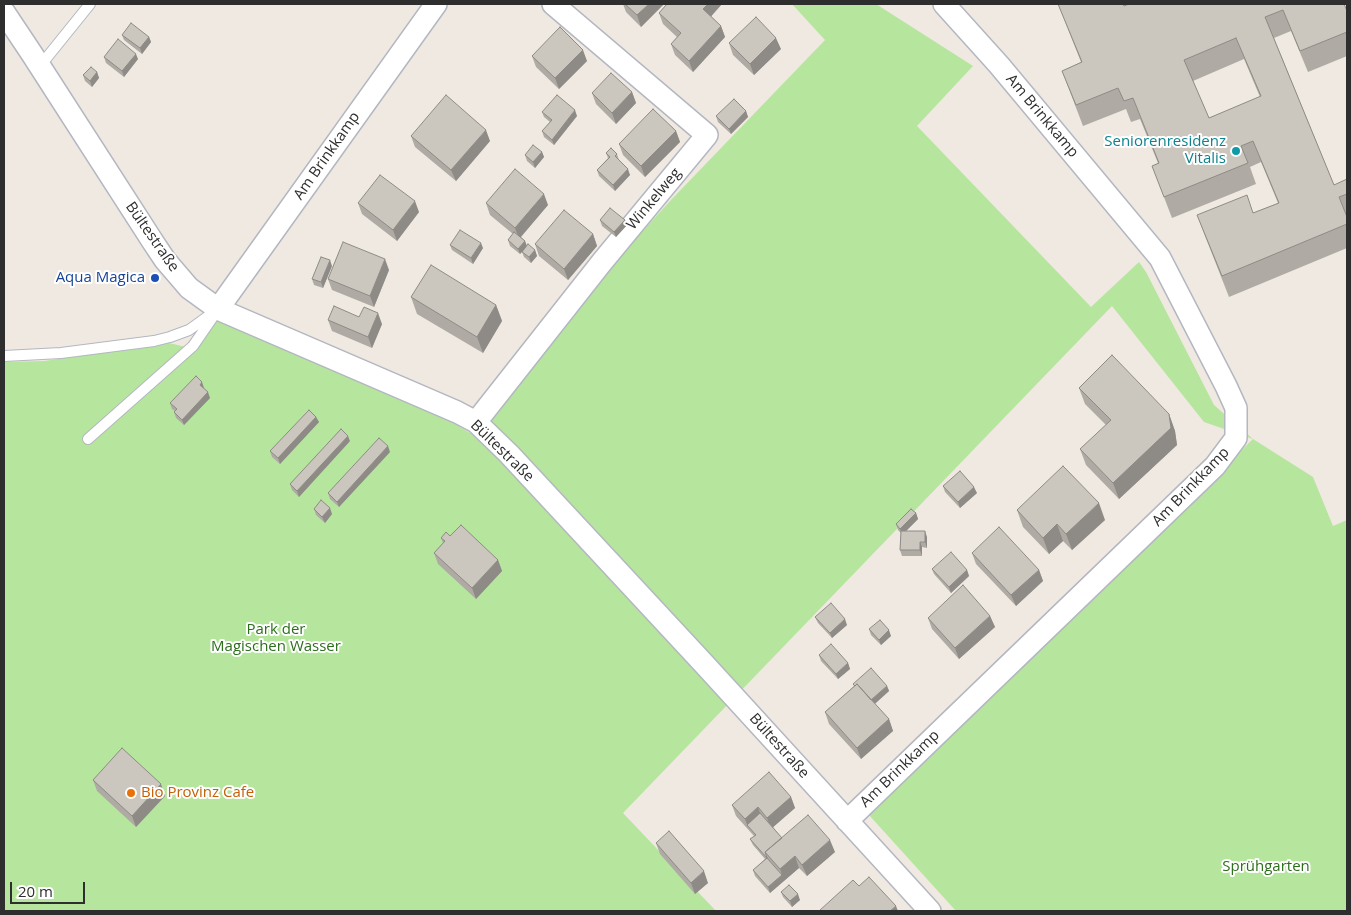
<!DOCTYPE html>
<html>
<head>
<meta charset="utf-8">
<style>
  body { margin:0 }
  #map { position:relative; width:1351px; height:915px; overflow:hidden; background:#efe9e1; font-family:"Open Sans",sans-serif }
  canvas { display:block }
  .frame { position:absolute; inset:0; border:5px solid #2e2e2e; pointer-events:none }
  .scale { position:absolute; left:10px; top:882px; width:75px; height:22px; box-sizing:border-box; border:2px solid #2e2e2e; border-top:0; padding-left:6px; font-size:15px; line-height:18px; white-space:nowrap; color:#2e2e2e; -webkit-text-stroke:4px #fff; paint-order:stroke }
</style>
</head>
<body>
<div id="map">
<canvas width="1351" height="915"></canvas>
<div class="frame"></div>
<div class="scale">20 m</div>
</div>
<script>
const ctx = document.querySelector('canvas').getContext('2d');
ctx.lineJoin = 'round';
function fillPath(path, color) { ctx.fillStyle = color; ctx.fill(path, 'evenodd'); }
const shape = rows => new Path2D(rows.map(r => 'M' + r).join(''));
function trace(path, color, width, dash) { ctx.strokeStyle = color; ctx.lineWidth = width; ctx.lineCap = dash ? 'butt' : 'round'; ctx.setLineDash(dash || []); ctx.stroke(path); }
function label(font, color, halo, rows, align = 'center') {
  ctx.font = font + ' "Open Sans",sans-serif'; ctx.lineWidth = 4; ctx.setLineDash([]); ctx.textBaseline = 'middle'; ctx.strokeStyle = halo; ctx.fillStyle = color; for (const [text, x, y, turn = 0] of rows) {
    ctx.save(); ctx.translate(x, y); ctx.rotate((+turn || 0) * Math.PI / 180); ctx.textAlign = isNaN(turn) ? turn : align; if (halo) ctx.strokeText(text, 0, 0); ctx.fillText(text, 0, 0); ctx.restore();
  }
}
const green = shape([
  [792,4,876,4,973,66,917,126,1091,307,1139,262,1146,272,1214,405,1253,439,1313,477,1333,526,1347,520,1347,911,956,911,869,815,1253,439,1204,422,1112,306,623,813,716,911,4,911,4,362,44,361,169,343,186,347,216,312,447,419,470,433,490,412,577,303,671,200,825,40]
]);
const lane = shape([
  [40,66,90,4],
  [4,356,61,353,154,341,170,337,189,330,218,309],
  [88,439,193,346,215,314]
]);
const street = shape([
  [4,12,32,54,153,242,165,260,189,288,218,309,457,412,476,422,509,454,705,665,930,911],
  [218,309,436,4],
  [476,422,602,262,707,135,553,4],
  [847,821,1215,466,1236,438,1236,408,1226,386,1160,258,999,65,944,4]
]);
const wall = shape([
  [623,4,664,4,641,27,626,12],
  [667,4,722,4,711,16,721,26,725,37,693,72,675,55,671,44,677,37,663,24,659,13],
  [1058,4,1123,4,1124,6,1347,11,1347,56,1308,72,1291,31,1274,38,1334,185,1347,179,1347,248,1229,297,1205,236,1197,215,1253,213,1278,203,1261,162,1250,167,1256,184,1172,218,1152,166,1158,163,1140,119,1131,122,1126,109,1083,126,1062,71,1081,62],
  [1244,59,1260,97,1209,118,1193,81],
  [122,35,149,37,151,42,142,54,124,40],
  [729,43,781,49,754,75,733,55],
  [532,56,587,61,559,89,536,67],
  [104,57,138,59,124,77,106,63],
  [97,72,99,78,92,87,85,81,83,75],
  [632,92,636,103,616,124,596,104,592,93],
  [746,111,748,117,731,134,718,122,716,116],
  [542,112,577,116,554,145,544,137,542,131,550,122,544,117],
  [676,131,680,142,645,177,623,155,619,144],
  [411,136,490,141,456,181,415,147],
  [542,152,544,157,535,168,527,161,525,155],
  [606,153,617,154,619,160,630,175,615,191,599,176,597,170,608,158],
  [358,203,419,212,397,241,362,214],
  [486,203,548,205,521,237,525,241,526,246,535,250,537,256,531,263,524,257,522,252,520,254,510,246,508,240,513,234,490,215],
  [600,220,625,220,627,225,616,237,602,226],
  [593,234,597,246,568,280,539,256,535,244],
  [450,245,483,248,473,264,452,250],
  [332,266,323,288,314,285,312,279],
  [389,270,374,307,332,290,328,279],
  [411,297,496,305,502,321,483,353,417,314],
  [359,317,382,324,372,348,332,331,328,320],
  [204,388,210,398,184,425,176,418,174,412,175,411,172,409,170,403],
  [1079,388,1169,414,1175,431,1177,445,1119,499,1086,465,1080,449,1106,425,1085,404],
  [316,417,319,422,280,464,272,457,270,451],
  [350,441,299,497,292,490,290,484],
  [390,452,339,507,330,499,328,493],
  [943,486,977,493,960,508,945,492],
  [314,509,332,514,325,523,316,515],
  [1017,510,1105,520,1072,550,1063,541,1049,554,1023,527],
  [916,513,918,519,906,531,927,537,927,548,922,547,922,556,902,556,900,550,901,533,898,530,896,524],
  [450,536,498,560,502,571,476,599,438,564,434,553,443,543,441,538],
  [972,553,1039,570,1043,581,1016,606,976,564],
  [932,569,967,570,969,576,951,593,934,574],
  [990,616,995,627,959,659,932,629,928,618],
  [815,617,847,625,832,638,818,623],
  [869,629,891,636,881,645,871,635],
  [819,655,848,663,850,669,838,679,821,661],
  [853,684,887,686,889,691,875,704,889,719,893,731,861,759,829,724,825,712,854,686],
  [93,780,165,796,136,827,97,791],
  [791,797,795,808,773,827,782,838,835,852,807,876,799,868,770,893,755,876,753,870,765,859,753,845,750,839,754,836,736,816,732,805],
  [656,843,708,883,695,894,660,854],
  [781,892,800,900,792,907,783,897]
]);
const shadedWall = shape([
  [649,4,664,4,641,27,637,15],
  [708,4,722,4,707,21,703,9],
  [721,26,725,37,693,72,689,61],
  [149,37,151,42,142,54,140,48],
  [776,38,781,49,754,75,750,64],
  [583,50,587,61,559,89,555,78],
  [136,54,138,59,124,77,122,71],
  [97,72,99,78,92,87,90,81],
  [632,92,636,103,616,124,612,113],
  [575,110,577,116,554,145,552,140],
  [746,111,748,117,731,134,729,129],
  [486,130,490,141,456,181,451,170],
  [676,131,680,142,645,177,641,166],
  [542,152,544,157,535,168,533,162],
  [628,169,630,175,615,191,613,185],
  [544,194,548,205,519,239,515,228],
  [415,201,419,212,397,241,393,230],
  [625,220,627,225,616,237,614,232],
  [593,234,597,246,568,280,564,269],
  [525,241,527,246,520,254,518,249],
  [481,243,483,248,473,264,471,258],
  [535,250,537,256,531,263,529,257],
  [385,259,389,270,374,307,370,296],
  [330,260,332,266,323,288,321,282],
  [496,305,502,321,483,353,477,337],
  [378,313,382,324,372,348,368,337],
  [202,382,204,388,202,391,200,385],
  [208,392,210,398,184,425,182,420],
  [1169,414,1175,431,1177,445,1119,499,1113,483],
  [316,417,319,422,280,464,278,458],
  [348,436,350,441,299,497,297,491],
  [388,446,390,452,339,507,337,502],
  [974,487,977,493,960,508,958,502],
  [1099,503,1105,520,1072,550,1066,534],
  [330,508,332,514,325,523,322,517],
  [916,513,918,519,903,534,900,529],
  [1057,524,1063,541,1049,554,1043,538],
  [925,531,927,537,927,548,925,542],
  [920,542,922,547,922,556,920,550],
  [498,560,502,571,476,599,472,588],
  [967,570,969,576,951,593,949,587],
  [1039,570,1043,581,1016,606,1011,595],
  [990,616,995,627,959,659,955,648],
  [845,619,847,625,832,638,830,633],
  [889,630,891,636,881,645,879,640],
  [848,663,850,669,838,679,836,674],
  [887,686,889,691,871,707,869,702],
  [889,719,893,731,861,759,857,748],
  [161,784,165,796,136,827,132,816],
  [791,797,795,808,771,829,767,818],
  [758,807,762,819,747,825,749,830,745,819],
  [830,840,835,852,807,876,802,865],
  [795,856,799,868,770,893,768,887,782,875,780,869],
  [704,871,708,883,695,894,691,883],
  [798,894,800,900,792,907,790,901],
  [896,906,898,911,890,911]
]);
const building = shape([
  [625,4,649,4,637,15,625,4],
  [667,4,708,4,703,9,721,26,689,61,671,44,681,33,659,13,667,4],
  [1058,4,1123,4,1124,6,1129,4,1344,4,1347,11,1347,32,1300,51,1283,10,1265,17,1334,185,1347,179,1347,194,1339,197,1347,217,1347,224,1222,276,1197,215,1247,195,1253,213,1279,203,1253,141,1241,146,1248,163,1164,197,1152,166,1159,163,1133,98,1124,101,1118,88,1076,105,1062,71,1082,62,1058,4],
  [1236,38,1261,96,1209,118,1184,60,1236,38],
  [756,17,776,38,750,64,729,43,756,17],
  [131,23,149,37,140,48,122,35,131,23],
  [560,27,583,50,555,78,532,56,560,27],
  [118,39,136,54,122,71,104,57,118,39],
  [91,67,97,72,90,81,83,75,91,67],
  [611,73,632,92,612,113,592,93,611,73],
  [446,95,486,130,451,170,411,136,446,95],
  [557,95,575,110,552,140,542,131,552,120,542,112,557,95],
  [734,99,746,111,729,129,716,116,734,99],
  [653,109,676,131,641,166,619,144,653,109],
  [533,145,542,152,533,162,525,155,533,145],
  [611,148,617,154,615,156,628,169,613,185,597,170,610,157,606,153,611,148],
  [515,169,544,194,515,228,486,203,515,169],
  [380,175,415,201,393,230,358,203,380,175],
  [610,208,625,220,614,232,600,220,610,208],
  [564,210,593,234,564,269,535,244,564,210],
  [460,230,481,243,471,258,450,245,460,230],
  [514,232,525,241,518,249,508,240,514,232],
  [343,242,385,259,370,296,328,279,343,242],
  [528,244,535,250,529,257,522,252,528,244],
  [321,257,330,260,321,282,312,279,321,257],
  [431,265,496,305,477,337,411,297,431,265],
  [334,306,359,317,364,307,378,313,368,337,328,320,334,306],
  [1112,355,1169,414,1171,428,1113,483,1080,449,1111,420,1079,388,1112,355],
  [196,376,202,382,200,385,208,392,182,420,174,412,177,409,170,403,196,376],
  [309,410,316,417,278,458,270,451,309,410],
  [341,429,348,436,297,491,290,484,341,429],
  [379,438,388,446,337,502,328,493,379,438],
  [1063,466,1099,503,1066,534,1057,524,1043,538,1017,510,1063,466],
  [960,471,974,487,958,502,943,486,960,471],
  [321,500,330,508,322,517,314,509,321,500],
  [911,509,916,513,900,529,896,524,911,509],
  [461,525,498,560,472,588,434,553,445,541,441,538,446,532,450,536,461,525],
  [999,527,1039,570,1011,595,972,553,999,527],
  [901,531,925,531,925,542,920,542,920,550,900,550,901,531],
  [951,552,967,570,949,587,932,569,951,552],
  [963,585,990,616,955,648,928,618,963,585],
  [831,603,845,619,830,633,815,617,831,603],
  [880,620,889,630,879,640,869,629,880,620],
  [831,644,848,663,836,674,819,655,831,644],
  [871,668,887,686,871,700,857,684,855,686,853,684,871,668],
  [857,684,889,719,857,748,825,712,857,684],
  [122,748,161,784,132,816,93,780,122,748],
  [769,772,791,797,767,818,758,807,745,819,732,805,769,772],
  [760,813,782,838,765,852,767,858,750,839,756,835,747,825,760,813],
  [808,815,830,840,802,865,795,856,780,869,765,852,808,815],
  [669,831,704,871,691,883,656,843,669,831],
  [767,858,782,875,768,887,753,870,767,858],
  [869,877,896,906,890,911,819,911,853,880,859,886,869,877],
  [789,885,798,894,790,901,781,892,789,885]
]);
const markers = [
  [1236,151,5,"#0f9aa8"],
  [155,278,5,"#1a4fb4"],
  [131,793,5,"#e8710a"]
];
const streetNames = [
  ["Am Brinkkamp",1042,116,50],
  ["Am Brinkkamp",327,156,-55],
  ["Winkelweg",654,199,-50],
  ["Bültestraße",152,237,55],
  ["Bültestraße",502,451,44],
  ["Am Brinkkamp",1191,487,-46],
  ["Bültestraße",779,746,48],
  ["Am Brinkkamp",900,769,-44]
];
const cultureNames = [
  ["Seniorenresidenz",1226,142],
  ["Vitalis",1226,159]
];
const transitNames = [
  ["Aqua Magica",145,278]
];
const parkNames = [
  ["Park der",276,630],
  ["Magischen Wasser",276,647],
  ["Sprühgarten",1266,867]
];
const foodNames = [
  ["Bio Provinz Cafe",141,793]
];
fillPath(green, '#b6e59e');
trace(lane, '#b4b7c1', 12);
trace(street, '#b4b7c1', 24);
trace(lane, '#fff', 10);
trace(street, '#fff', 21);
fillPath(wall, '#afaba4');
fillPath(shadedWall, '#8e8b86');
fillPath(building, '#cbc7bf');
trace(building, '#8e8b86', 1);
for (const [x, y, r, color] of markers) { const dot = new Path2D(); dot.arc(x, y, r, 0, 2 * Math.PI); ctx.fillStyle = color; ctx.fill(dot); trace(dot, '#fff', 2); }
label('15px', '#2e2e2e', '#fff', streetNames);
label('15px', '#0d838f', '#fff', cultureNames, 'right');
label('15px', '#164399', '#fff', transitNames, 'right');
label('15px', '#2c6e1b', '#fff', parkNames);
label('15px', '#c56008', '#fff', foodNames, 'left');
</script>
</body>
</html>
